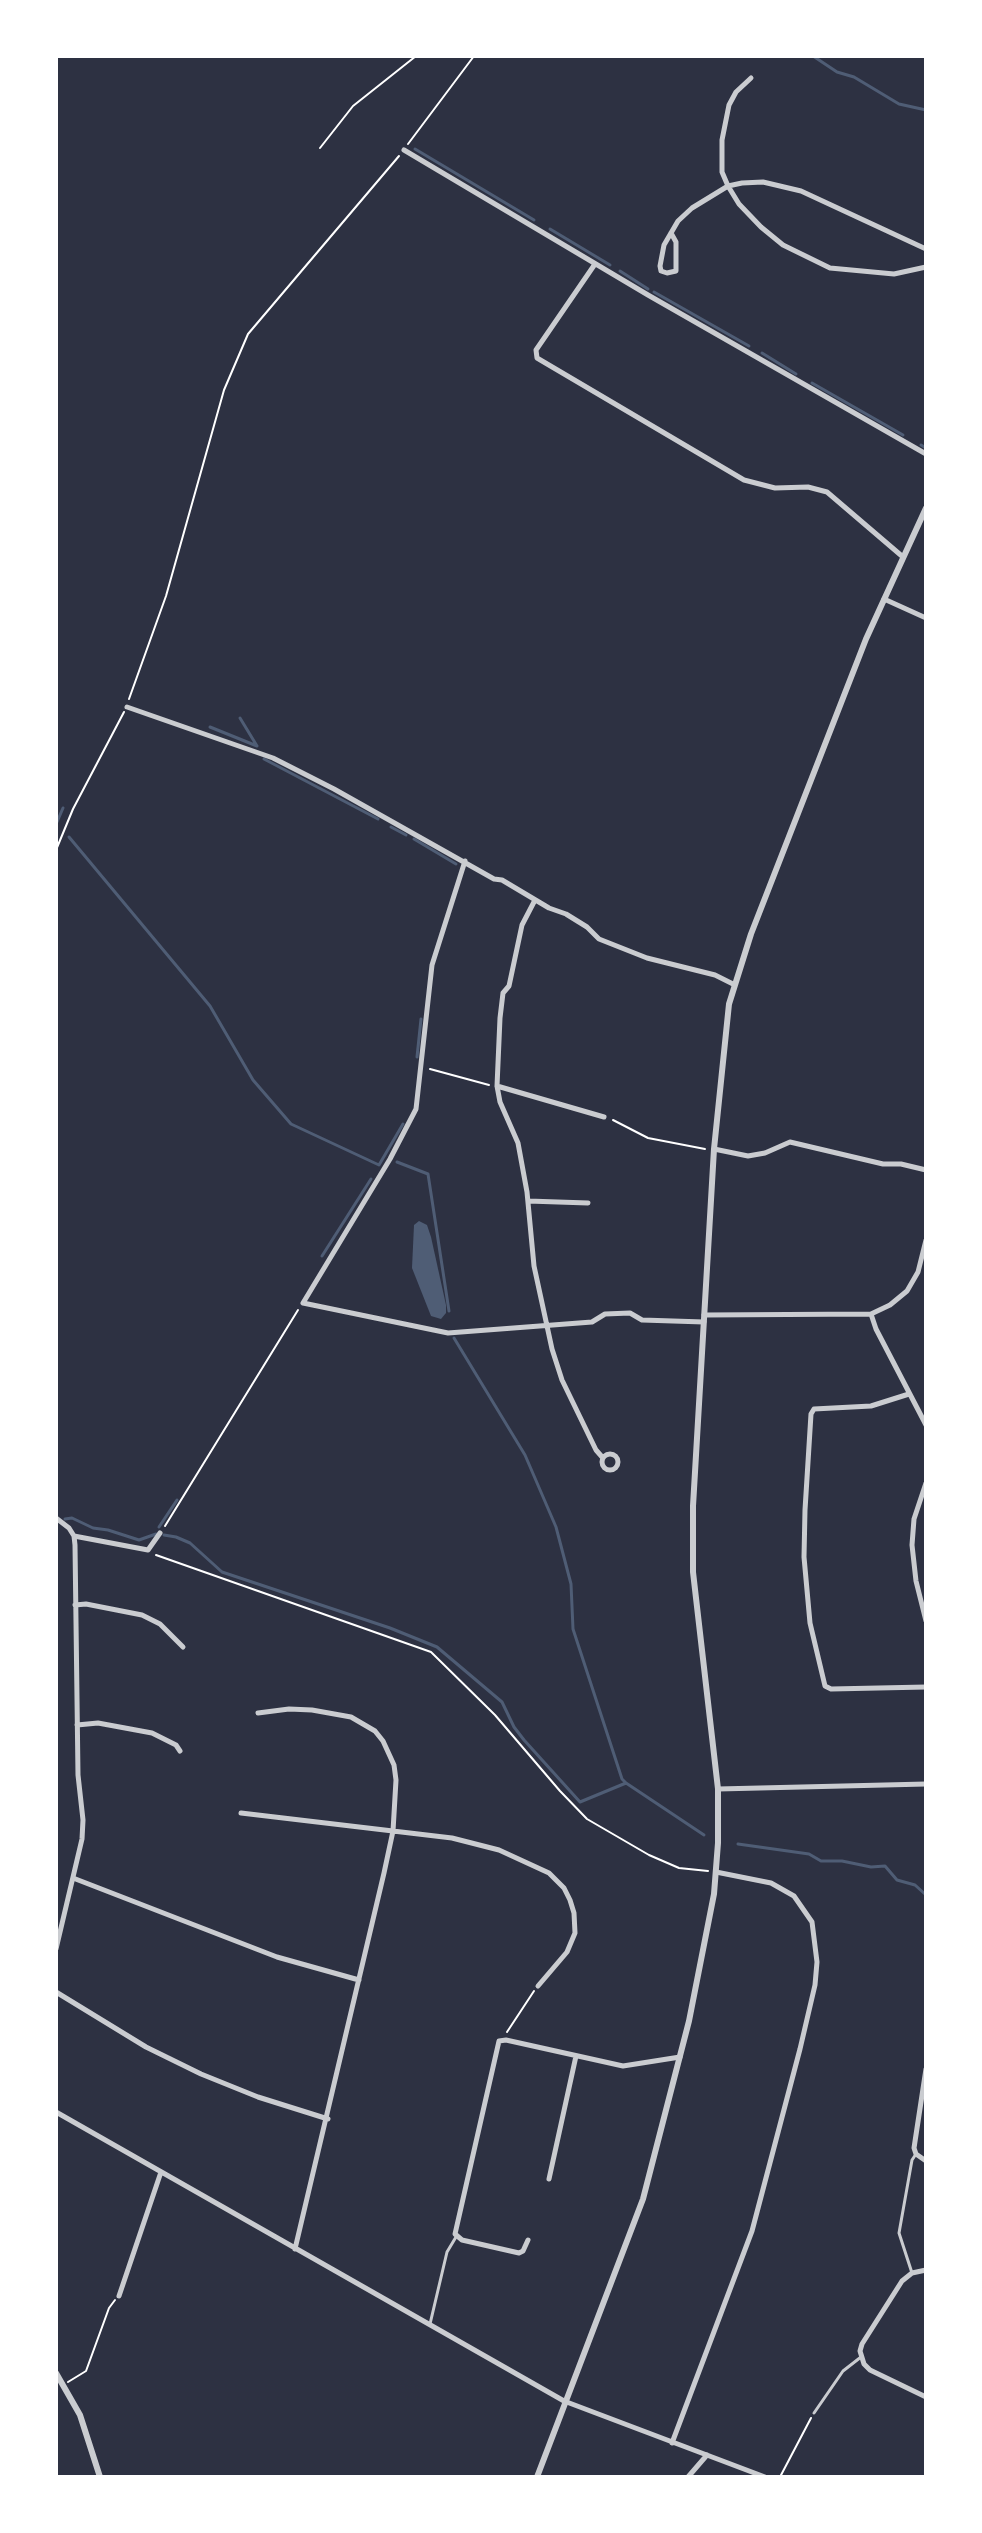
<!DOCTYPE html>
<html>
<head>
<meta charset="utf-8">
<style>
  body { margin:0 }
  #map { position:relative; width:982px; height:2533px; overflow:hidden; background:#2d3142; font-family:Rubik,sans-serif }
  canvas { display:block }
  .frame { position:absolute; inset:0; border:58px solid #fff; pointer-events:none }
</style>
</head>
<body>
<div id="map">
<canvas width="982" height="2533"></canvas>
<div class="frame"></div>
</div>
<script>
const ctx = document.querySelector('canvas').getContext('2d');
ctx.lineJoin = 'round';
function fillPath(path, color) { ctx.fillStyle = color; ctx.fill(path, 'evenodd'); }
const shape = rows => new Path2D(rows.map(r => 'M' + r).join(''));
function trace(path, color, width, dash) { ctx.strokeStyle = color; ctx.lineWidth = width; ctx.lineCap = dash ? 'butt' : 'round'; ctx.setLineDash(dash || []); ctx.stroke(path); }
const water = shape([
  [419,1221,427,1225,431,1237,446,1305,446,1313,441,1319,431,1316,412,1268,414,1225]
]);
const stream = shape([
  [813,56,837,72,854,77,899,104,926,110],
  [415,149,534,220],
  [550,229,610,265],
  [620,271,648,289],
  [654,292,749,346],
  [762,353,796,374],
  [812,383,903,435],
  [921,445,926,448],
  [240,718,257,746],
  [210,727,257,746],
  [264,759,378,819],
  [57,822,63,808],
  [391,827,406,835],
  [69,837,210,1006,253,1080,291,1124,379,1165,403,1124],
  [414,839,456,864],
  [417,1057,421,1019],
  [397,1162,428,1174,449,1311],
  [322,1256,371,1179],
  [454,1338,525,1455,556,1527,571,1584,573,1629,622,1779,626,1783],
  [65,1519,72,1518,93,1528,108,1530,139,1540,156,1534],
  [159,1527,177,1500],
  [164,1535,176,1537,190,1543,222,1572,390,1628,437,1647,502,1702,514,1727,524,1740,580,1802,626,1783,704,1835],
  [738,1844,809,1854,821,1861,842,1861,871,1867,885,1866,897,1880,915,1885,926,1895]
]);
const path = shape([
  [408,144,474,56],
  [320,148,353,106,416,56],
  [129,699,166,596,224,390,248,334,399,156],
  [56,850,73,809,124,712],
  [430,1069,489,1085],
  [613,1120,648,1138,705,1149],
  [165,1526,298,1310],
  [156,1555,431,1652,495,1715,560,1791,587,1819,649,1855,679,1868,708,1871],
  [507,2032,534,1991],
  [68,2382,86,2371,109,2308,115,2300],
  [780,2477,811,2418]
]);
const service = shape([
  [912,2273,899,2233,912,2160,916,2154],
  [430,2324,447,2252,456,2237],
  [814,2413,843,2371,861,2357]
]);
const minor = shape([
  [751,78,736,92,729,105,722,140,722,172,728,186,739,204,761,227,783,245,830,268,894,274,926,267],
  [404,150,648,295,926,454],
  [671,233,676,242,676,271,667,273,661,271,660,266,664,245,678,221,692,208,728,186,742,183,763,182,801,191,926,249],
  [595,264,536,350,537,358,744,480,775,488,808,487,827,492,903,557],
  [884,599,926,618],
  [127,707,273,758,334,789,494,879,502,880,549,908,566,914,587,927,599,939,647,958,715,975,733,984],
  [465,861,432,965,416,1109,390,1159,303,1303,448,1333,592,1322,605,1314,630,1313,642,1320,704,1322],
  [535,900,522,925,509,986,503,993,500,1018,497,1086,500,1102,518,1143,527,1192,534,1266,552,1349,562,1380,596,1450,603,1458],
  [497,1086,604,1117],
  [714,1149,748,1156,765,1153,790,1142,883,1164,901,1164,926,1170],
  [528,1201,588,1203],
  [871,1314,890,1305,907,1291,918,1272,926,1240],
  [704,1315,871,1314,876,1329,926,1425],
  [909,1394,871,1406,814,1409,811,1414,805,1510,804,1557,810,1623,825,1686,831,1689,926,1687],
  '602 1462a8 8 0 1 1 16 0a8 8 0 1 1-16 0Z',
  [926,1483,914,1519,912,1545,916,1581,926,1621],
  [56,1518,69,1528,74,1536,75,1545,78,1775,83,1820,82,1839,56,1949],
  [74,1536,148,1550,160,1533],
  [75,1605,86,1604,142,1615,160,1624,183,1647],
  [258,1713,289,1709,312,1710,351,1717,375,1731,383,1741,394,1765,396,1780,393,1831,384,1873,295,2249],
  [77,1725,98,1723,152,1733,176,1745,180,1751],
  [718,1789,926,1784],
  [241,1813,452,1838,499,1850,549,1873,564,1888,570,1900,574,1913,575,1933,567,1952,538,1986],
  [73,1878,277,1957,359,1980],
  [56,1992,146,2047,201,2074,258,2097,328,2119],
  [926,2069,914,2148,916,2154,926,2161],
  [56,2112,564,2401,765,2477],
  [549,2179,576,2056],
  [528,2240,523,2251,519,2253,462,2240,455,2234,499,2041,506,2040,623,2066,680,2057],
  [926,2270,912,2273,902,2281,862,2344,860,2351,864,2364,870,2370,926,2397],
  [119,2296,161,2172],
  [672,2443,752,2231,800,2049,815,1985,817,1962,812,1922,794,1896,771,1883,716,1872],
  [688,2477,707,2455]
]);
const tertiary = shape([
  [56,2373,80,2415,100,2477],
  [537,2477,643,2199,689,2021,714,1894,718,1843,718,1789,693,1572,693,1506,714,1149,729,1004,751,934,866,639,926,508]
]);
fillPath(water, '#4f5d75');
trace(stream, '#4f5d75', 3);
trace(path, '#fff', 2);
trace(service, '#caccd0', 3);
trace(minor, '#caccd0', 5);
trace(tertiary, '#caccd0', 6);
</script>
</body>
</html>
